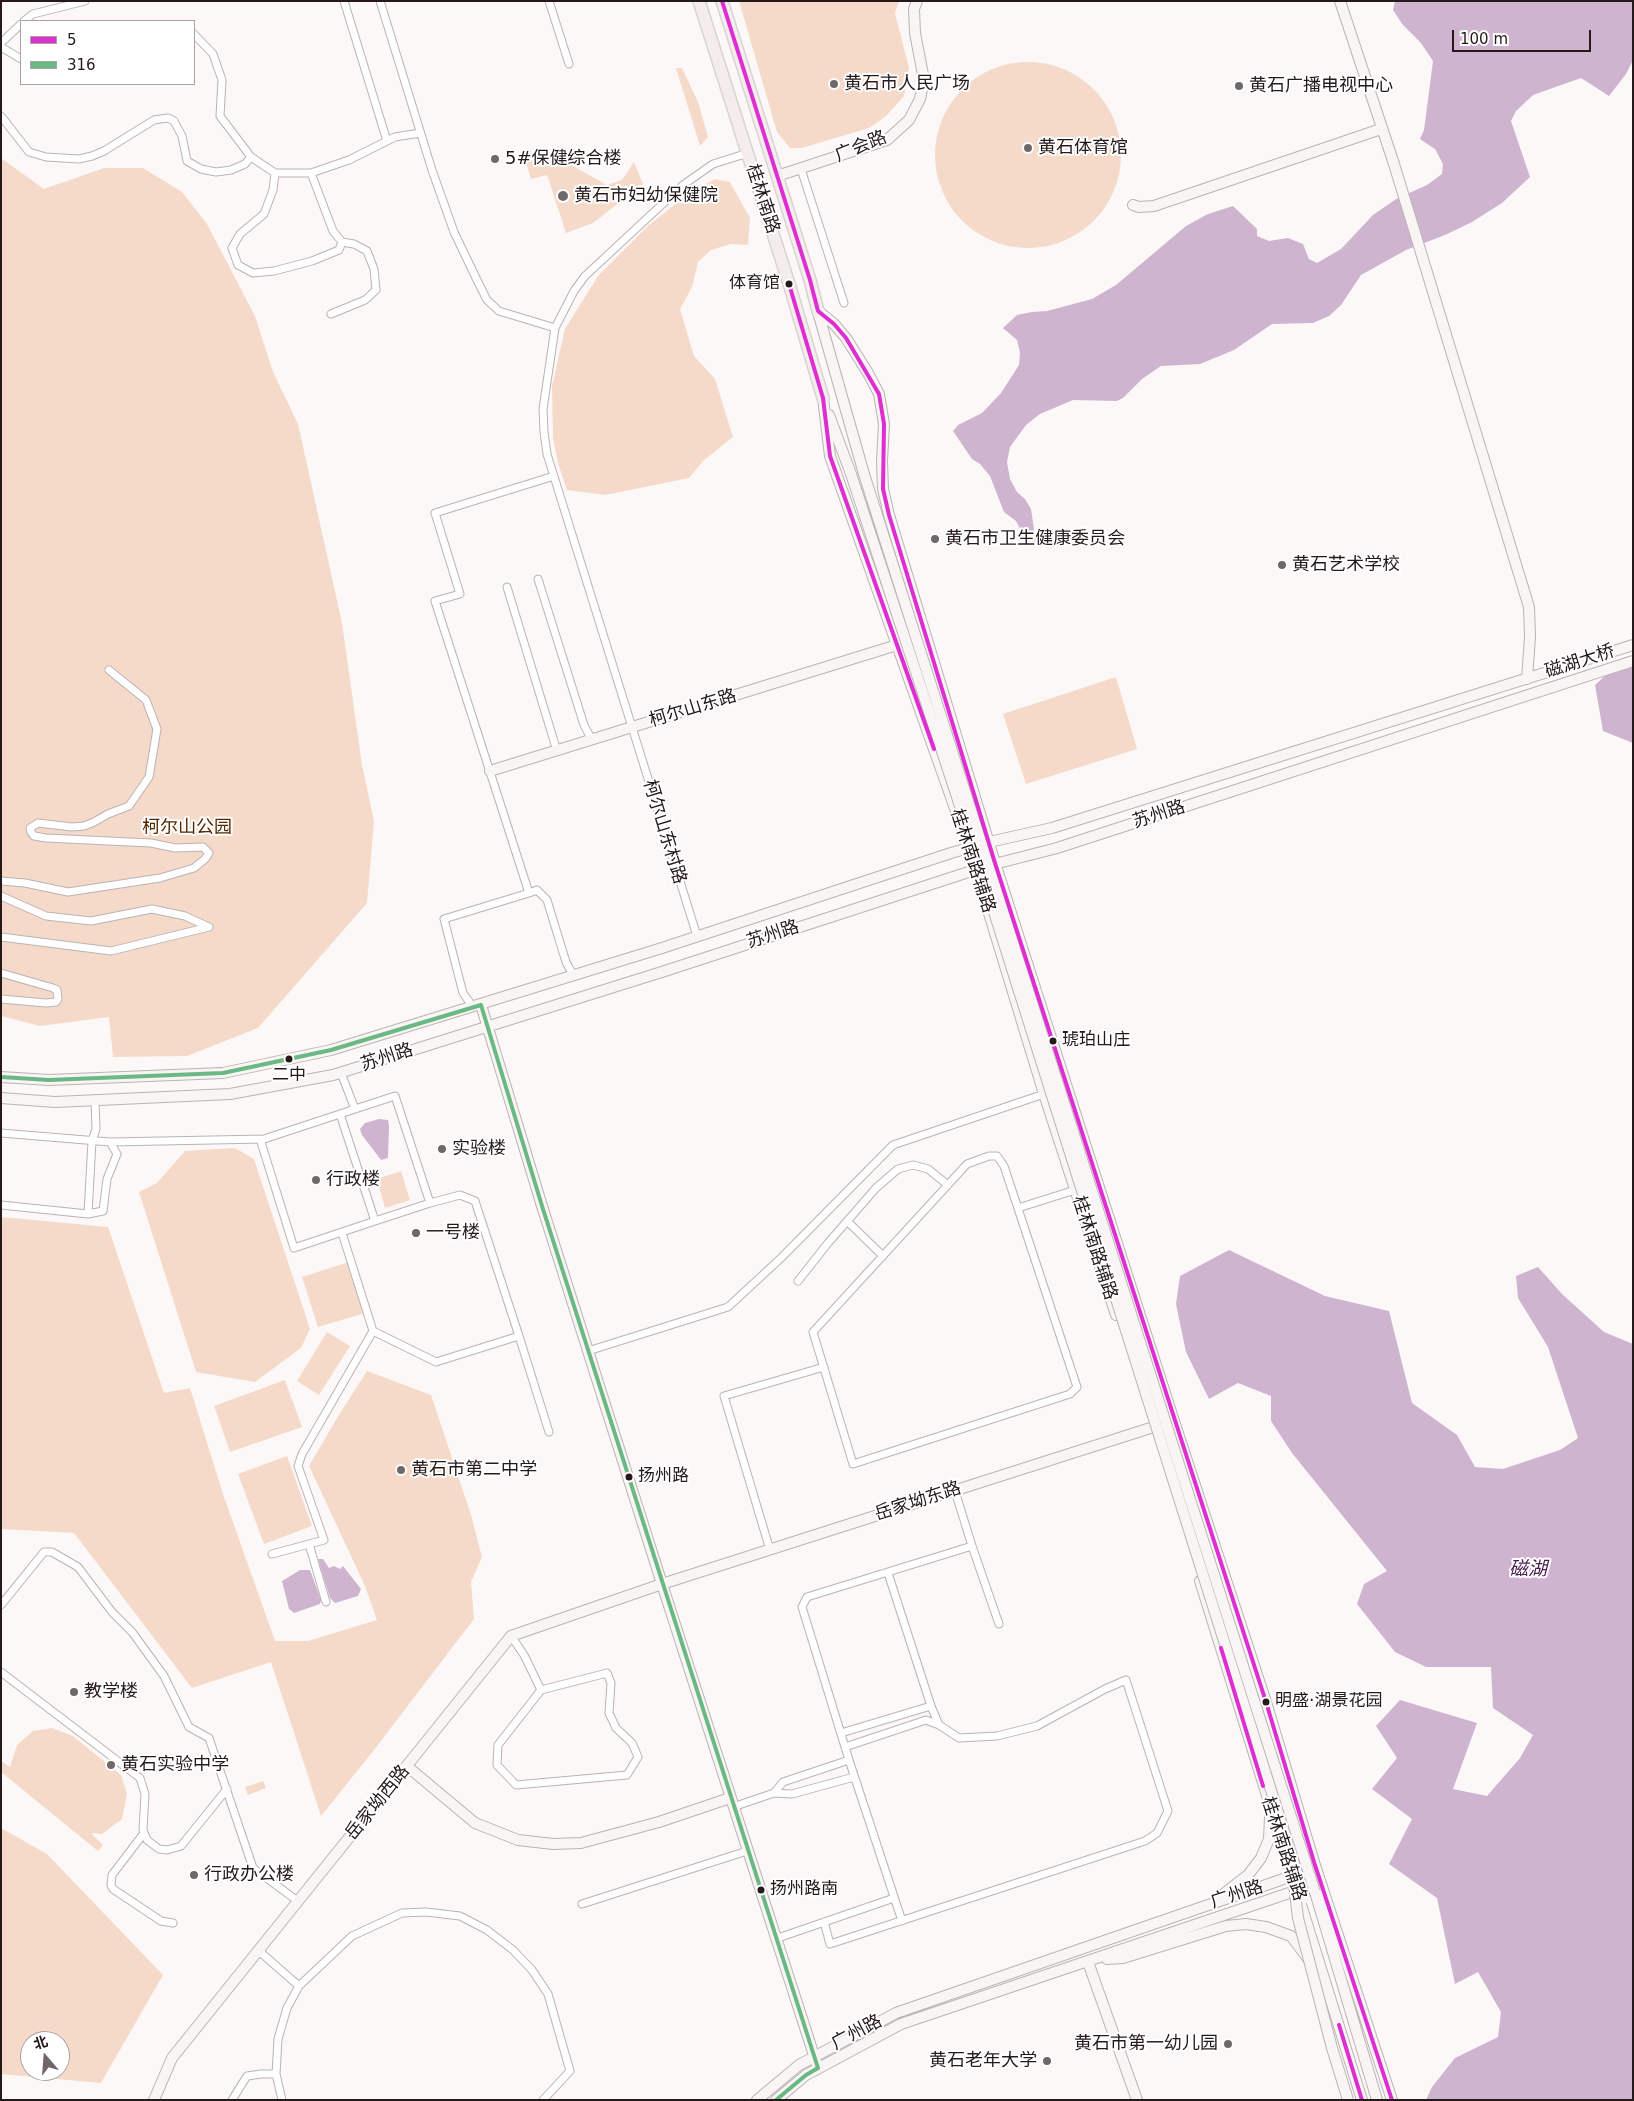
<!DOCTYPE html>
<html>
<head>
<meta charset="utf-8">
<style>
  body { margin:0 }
  #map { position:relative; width:1634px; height:2101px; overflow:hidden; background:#fcf8f8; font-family:"DejaVu Sans","Noto Sans SC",sans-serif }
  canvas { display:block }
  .frame { position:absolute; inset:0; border:2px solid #25191a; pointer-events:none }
  .legend { position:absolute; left:20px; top:20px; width:175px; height:65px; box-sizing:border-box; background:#fff; border:1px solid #a8a3a3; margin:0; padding:6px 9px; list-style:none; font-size:15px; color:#25191a }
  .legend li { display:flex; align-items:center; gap:10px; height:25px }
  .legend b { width:25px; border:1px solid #a8a3a3 }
  .north { position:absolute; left:20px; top:2031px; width:50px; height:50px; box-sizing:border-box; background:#fff; border:1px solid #a8a3a3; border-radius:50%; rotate:342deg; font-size:14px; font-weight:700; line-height:20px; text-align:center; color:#25191a }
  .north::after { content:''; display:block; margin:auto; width:18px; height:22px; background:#706768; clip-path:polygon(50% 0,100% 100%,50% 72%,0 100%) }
  .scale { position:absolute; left:1452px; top:30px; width:139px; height:22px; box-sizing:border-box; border:2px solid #25191a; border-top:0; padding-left:6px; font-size:15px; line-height:18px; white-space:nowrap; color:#25191a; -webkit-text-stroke:4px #fff; paint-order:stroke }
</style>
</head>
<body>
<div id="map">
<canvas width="1634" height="2101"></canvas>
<div class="frame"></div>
<ul class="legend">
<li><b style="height:6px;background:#de2dd1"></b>5</li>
<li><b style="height:6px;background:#6ab883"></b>316</li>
</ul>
<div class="north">北</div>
<div class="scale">100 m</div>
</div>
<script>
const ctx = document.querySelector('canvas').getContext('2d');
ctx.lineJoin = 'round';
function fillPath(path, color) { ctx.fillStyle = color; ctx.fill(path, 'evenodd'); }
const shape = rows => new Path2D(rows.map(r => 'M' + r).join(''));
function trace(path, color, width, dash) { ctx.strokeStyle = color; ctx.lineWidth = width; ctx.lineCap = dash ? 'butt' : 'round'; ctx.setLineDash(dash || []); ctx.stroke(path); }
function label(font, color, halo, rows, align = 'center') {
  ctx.font = font + ' "DejaVu Sans","Noto Sans SC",sans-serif'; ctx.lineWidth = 4; ctx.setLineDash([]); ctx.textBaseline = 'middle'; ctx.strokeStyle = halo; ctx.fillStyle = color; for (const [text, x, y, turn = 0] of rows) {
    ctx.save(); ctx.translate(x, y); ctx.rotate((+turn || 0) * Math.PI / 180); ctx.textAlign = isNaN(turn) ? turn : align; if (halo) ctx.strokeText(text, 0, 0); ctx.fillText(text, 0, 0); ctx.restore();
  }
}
const green = shape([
  [739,1,899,1,895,13,909,68,904,96,886,116,869,128,802,148,790,148,777,132],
  '935 155a93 93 0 1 1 186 0a93 93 0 1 1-186 0Z',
  [676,68,682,68,698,102,708,137,700,146],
  [548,155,550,159,562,155,566,162,607,185,622,180,634,162,643,184,593,223,566,233,547,175,531,179,526,162],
  [1,158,44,189,104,168,143,168,182,192,207,224,255,316,273,372,298,424,342,623,362,765,374,821,367,903,258,1028,187,1056,113,1057,109,1017,40,1026,1,1016],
  [715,179,730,182,750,218,748,245,731,244,711,250,698,262,692,287,680,309,694,356,715,379,733,437,703,461,689,478,605,495,567,490,558,463,553,438,552,386,565,329,598,276,648,226,689,193],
  [1116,677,1137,749,1026,784,1003,714],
  [235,1148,254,1159,310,1329,301,1348,255,1382,196,1372,139,1192,157,1183,185,1151],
  [401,1171,410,1200,385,1208,377,1179],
  [1,1217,108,1227,164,1393,190,1388,223,1494,275,1641,308,1641,377,1620,365,1586,309,1466,337,1418,367,1371,431,1395,471,1515,482,1557,471,1582,474,1619,374,1750,321,1816,271,1662,192,1688,74,1533,1,1529],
  [349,1262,365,1313,318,1327,302,1277],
  [327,1332,350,1346,319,1395,297,1381],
  [285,1380,302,1427,230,1452,214,1406],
  [287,1456,312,1526,264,1544,238,1474],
  [52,1728,73,1736,121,1775,127,1793,122,1819,102,1834,91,1833,103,1845,98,1851,1,1772,1,1761,10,1767,17,1745,33,1731],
  [263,1781,266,1788,248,1795,245,1787],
  [1,1828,47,1854,163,1975,101,2083,1,2074],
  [30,2041,60,2041,60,2071,30,2071]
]);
const water = shape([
  [1395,1,1633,1,1633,60,1626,74,1609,96,1581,78,1533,95,1516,111,1511,121,1530,177,1502,203,1472,222,1445,235,1406,250,1361,275,1341,305,1329,316,1313,323,1272,324,1234,350,1200,364,1161,366,1142,379,1123,398,1117,401,1073,400,1040,414,1026,425,1010,447,1007,462,1010,479,1017,492,1025,499,1031,509,1036,543,1031,545,1025,538,1016,521,1004,512,990,476,980,464,972,459,953,431,958,425,982,413,1001,393,1019,365,1020,353,1017,340,1003,328,1017,315,1032,312,1047,311,1092,299,1116,285,1186,226,1208,214,1233,206,1257,229,1257,236,1269,241,1288,238,1303,244,1309,259,1317,263,1341,249,1373,215,1396,199,1427,185,1442,174,1443,164,1435,149,1420,139,1424,130,1433,61,1421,43,1403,25,1393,10],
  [1633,660,1633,743,1603,731,1595,685,1619,663],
  [379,1119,388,1120,389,1126,388,1158,381,1160,362,1135,360,1129,365,1123],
  [1229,1250,1325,1296,1389,1311,1412,1403,1457,1435,1475,1467,1503,1469,1560,1450,1578,1438,1548,1347,1518,1298,1516,1276,1538,1267,1562,1294,1604,1332,1633,1344,1633,2100,1426,2100,1432,2087,1455,2058,1498,2037,1501,2012,1478,1972,1455,1984,1437,1898,1389,1864,1412,1819,1372,1789,1397,1758,1376,1726,1400,1700,1477,1723,1453,1789,1487,1796,1520,1758,1533,1735,1493,1708,1491,1667,1426,1667,1395,1652,1357,1604,1364,1584,1387,1571,1292,1453,1271,1421,1271,1396,1238,1383,1209,1399,1186,1352,1176,1304,1180,1276],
  [318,1559,323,1559,329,1568,334,1566,340,1569,343,1566,361,1589,358,1596,335,1603,330,1598],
  [300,1570,310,1570,321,1600,320,1604,294,1613,289,1609,282,1581]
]);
const street = shape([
  [344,1,387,141],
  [380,1,432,170,454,232,476,278,487,300,499,311,555,328],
  [549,1,569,64],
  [24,21,33,14,85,1],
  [194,34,213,54,222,80,220,116,251,157,275,173,311,173,349,160,395,137,420,133],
  [1,43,21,24],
  [1,47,21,59],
  [1,116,29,152,46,157,79,159,92,156,104,151,154,120,168,118,174,121,182,136,187,161,201,169,216,172,231,170,245,164,251,157],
  [801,169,844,303],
  [275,173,273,190,264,214,240,234,232,248,238,265,253,273,274,271,312,261,339,250,342,242],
  [311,173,333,231,342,242,354,244,367,251,374,269,376,290,365,300,331,314],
  [554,476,435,513,460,594,435,601,529,893,537,890,547,900,566,962,573,975],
  [538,579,584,725,592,740],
  [507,587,557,751],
  [1,881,25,883,68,892,160,878,194,868,205,859,209,853,203,847,175,848,151,843,46,838,34,836,31,832,30,828,38,823,72,827,84,826,94,822,108,814,129,806,149,777,157,729,146,700,109,670],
  [1,896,46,916,91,921,152,909,185,916,209,927,111,951,1,937],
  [697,936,547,454,544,432,543,409,555,328,574,291,585,276,683,185,713,164,748,153],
  [1,973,53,988,57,990,58,999,56,1002,46,1003,1,999],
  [473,1007,463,993,444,919,529,893],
  [341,1073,355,1109,340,1114,375,1221,430,1203,395,1096,355,1109],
  [1,1133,110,1142,264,1139,340,1114],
  [260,1139,294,1248,375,1221],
  [989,1156,997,1156,1004,1166,1077,1387,1070,1394,853,1464,813,1332,967,1164,989,1156],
  [1,1205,88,1214,92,1141,96,1129,95,1100],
  [1018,1208,1075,1190],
  [88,1214,103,1211,107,1179,117,1154,110,1142],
  [847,1221,883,1256],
  [798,1281,828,1243,876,1188,898,1169,913,1165,928,1169,948,1185],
  [373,1331,436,1362,519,1336,475,1201,460,1195,430,1203],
  [519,1336,549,1432],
  [588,1351,728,1307,781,1258,893,1145,1044,1094],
  [955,1491,972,1546],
  [309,1544,326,1602],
  [770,1550,724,1396,824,1367],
  [272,1554,324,1540,298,1466,302,1454,373,1331,342,1233],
  [1,1605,44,1552,52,1552,78,1567,112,1612,132,1632,164,1676,189,1727,209,1738,253,1868,299,1902],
  [511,1636,524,1655,541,1690,498,1745,497,1765,516,1785,627,1775,638,1757,632,1743,616,1728,609,1713,611,1683,607,1673,541,1690],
  [1,1672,140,1778,145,1794,143,1830,147,1840,159,1849,167,1850,181,1846,227,1789],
  [931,1706,939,1725],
  [841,1733,931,1706,888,1573],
  [774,1793,783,1782,849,1760],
  [733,1807,774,1793,792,1794,854,1777],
  [144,1833,112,1875,111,1885,113,1889,161,1921,173,1923],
  [582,1904,747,1851],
  [902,1921,849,1760,802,1607,807,1597,972,1546,999,1624],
  [824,1922,830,1944,1145,1841,1157,1833,1168,1811,1126,1680,1105,1689,1037,1726,997,1736,959,1738,939,1725,926,1720,845,1747],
  [775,1939,894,1898],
  [259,1951,299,1986,352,1936,402,1913,426,1912,460,1916,487,1930,513,1950,532,1970,548,1994,570,2071,543,2100],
  [232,2100,247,2076,261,2074,276,2074],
  [282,2100,276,2074,278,2039,287,2008,299,1986]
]);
const secondary = shape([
  [1340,1,1394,164,1529,607,1530,637,1527,679],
  [777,176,887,140,909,120,920,99,924,80,915,33,914,9,917,1],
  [1133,205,1139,207,1154,206,1381,129],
  [818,311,834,324,846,338,868,373,879,394,884,424,882,461,883,489,889,515,995,863,1174,1421,1266,1702,1314,1862,1392,2100],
  [818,312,864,474],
  [823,398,830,456,963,831],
  [829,415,851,474],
  [490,771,897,645],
  [981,887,1044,1094,1116,1315],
  [481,1005,542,1206,662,1584,818,2068],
  [1,1077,49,1080,223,1073,331,1050,662,948,951,853,989,842,1052,828,1633,645],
  [1,1098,55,1102,230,1094,333,1075,668,970,987,866,1057,848,1633,661],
  [1200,1581,1362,2100],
  [408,1767,475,1823,518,1840,553,1844,581,1843,659,1822,730,1798],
  [1315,1892,1377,2100],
  [1221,1896,1248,1875,1261,1858,1269,1839,1270,1817],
  [1107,1959,1123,1958,1226,1926,1246,1924,1266,1927,1291,1936,1309,1960],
  [1088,1962,1137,2100],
  [154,2100,172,2058,511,1636,662,1584,1163,1424],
  [757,2100,799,2065,896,2013,1292,1876,1319,1879],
  [776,2100,806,2075,901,2024,1301,1889]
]);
const primary = shape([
  [699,1,790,287,823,398],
  [722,1,810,280,818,311]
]);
const secondaryBridge = shape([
  [851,474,976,855,1305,1898],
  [864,474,1315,1892],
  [1293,1876,1298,1918,1332,2048,1348,2100]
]);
const bus1 = shape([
  [722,1,810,280,818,311,834,324,846,338,879,394,884,424,883,489,889,515,995,863,1266,1702,1314,1862,1392,2100],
  [789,284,823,398,830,456,934,749],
  [1221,1648,1263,1786],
  [1339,2025,1362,2100]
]);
const bus2 = shape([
  [1,1077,49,1080,223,1073,331,1050,481,1005,542,1206,818,2068,806,2075,776,2100]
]);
const markers = [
  [834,84,5,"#706768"],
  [1239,86,5,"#706768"],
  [1028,148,5,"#706768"],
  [495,159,5,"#706768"],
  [563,196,6,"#706768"],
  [789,284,4.5,"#25191a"],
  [935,539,5,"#706768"],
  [1282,565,5,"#706768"],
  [1053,1041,4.5,"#25191a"],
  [289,1059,4.5,"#25191a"],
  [442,1149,5,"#706768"],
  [316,1180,5,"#706768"],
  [416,1233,5,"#706768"],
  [401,1470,5,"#706768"],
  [629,1477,4.5,"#25191a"],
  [74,1692,5,"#706768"],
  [1266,1702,4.5,"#25191a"],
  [111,1765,5,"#706768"],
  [194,1875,5,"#706768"],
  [761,1890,4.5,"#25191a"],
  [1228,2044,5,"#706768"],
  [1047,2061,5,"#706768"]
];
const busNames = [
  ["体育馆",780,284,"right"],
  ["琥珀山庄",1062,1041],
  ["二中",289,1076,"center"],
  ["扬州路",638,1477],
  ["明盛·湖景花园",1275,1702],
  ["扬州路南",770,1890]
];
const poiNames = [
  ["黄石市人民广场",844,84],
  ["黄石广播电视中心",1249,86],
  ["黄石体育馆",1038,148],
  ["5#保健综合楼",505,159],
  ["黄石市妇幼保健院",574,196],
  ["黄石市卫生健康委员会",945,539],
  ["黄石艺术学校",1292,565],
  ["实验楼",452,1149],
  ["行政楼",326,1180],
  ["一号楼",426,1233],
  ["黄石市第二中学",411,1470],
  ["教学楼",84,1692],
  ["黄石实验中学",121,1765],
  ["行政办公楼",204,1875],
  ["黄石市第一幼儿园",1218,2044,"right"],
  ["黄石老年大学",1037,2061,"right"]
];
const streetNames = [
  ["广会路",861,147,-22],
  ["桂林南路",762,199,72],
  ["磁湖大桥",1580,662,-18],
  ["柯尔山东路",693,709,-17],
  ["苏州路",1159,815,-18],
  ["柯尔山东村路",664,832,73],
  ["桂林南路辅路",972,861,72],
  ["苏州路",773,935,-18],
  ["苏州路",387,1058,-18],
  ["桂林南路辅路",1094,1248,72],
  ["岳家坳东路",918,1502,-18],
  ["岳家坳西路",378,1803,-51],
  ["桂林南路辅路",1283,1849,72],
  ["广州路",1237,1895,-18],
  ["广州路",857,2033,-28]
];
const parkNames = [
  ["柯尔山公园",187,828]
];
const waterNames = [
  ["磁湖",1528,1570]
];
fillPath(green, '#f5dac9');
fillPath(water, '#cfb4d0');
trace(street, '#bbb3b3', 9);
trace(secondary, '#bbb3b3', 12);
trace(primary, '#d7d3d3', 14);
trace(street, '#fffefe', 7);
trace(secondary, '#f9f5f5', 10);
trace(primary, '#f4edeb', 11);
trace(secondaryBridge, '#bbb3b3', 12, []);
trace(secondaryBridge, '#f9f5f5', 10);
trace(bus1, '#de2dd1', 4);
trace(bus2, '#6ab883', 4);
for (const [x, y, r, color] of markers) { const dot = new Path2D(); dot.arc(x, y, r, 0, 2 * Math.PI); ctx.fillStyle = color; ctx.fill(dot); trace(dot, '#fff', 2); }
label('17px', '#25191a', '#fff', busNames, 'left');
label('18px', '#25191a', '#fff', poiNames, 'left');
label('18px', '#25191a', '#fff', streetNames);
label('18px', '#542901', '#fff', parkNames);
label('italic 19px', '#4a1c4e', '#fff', waterNames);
</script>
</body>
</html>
